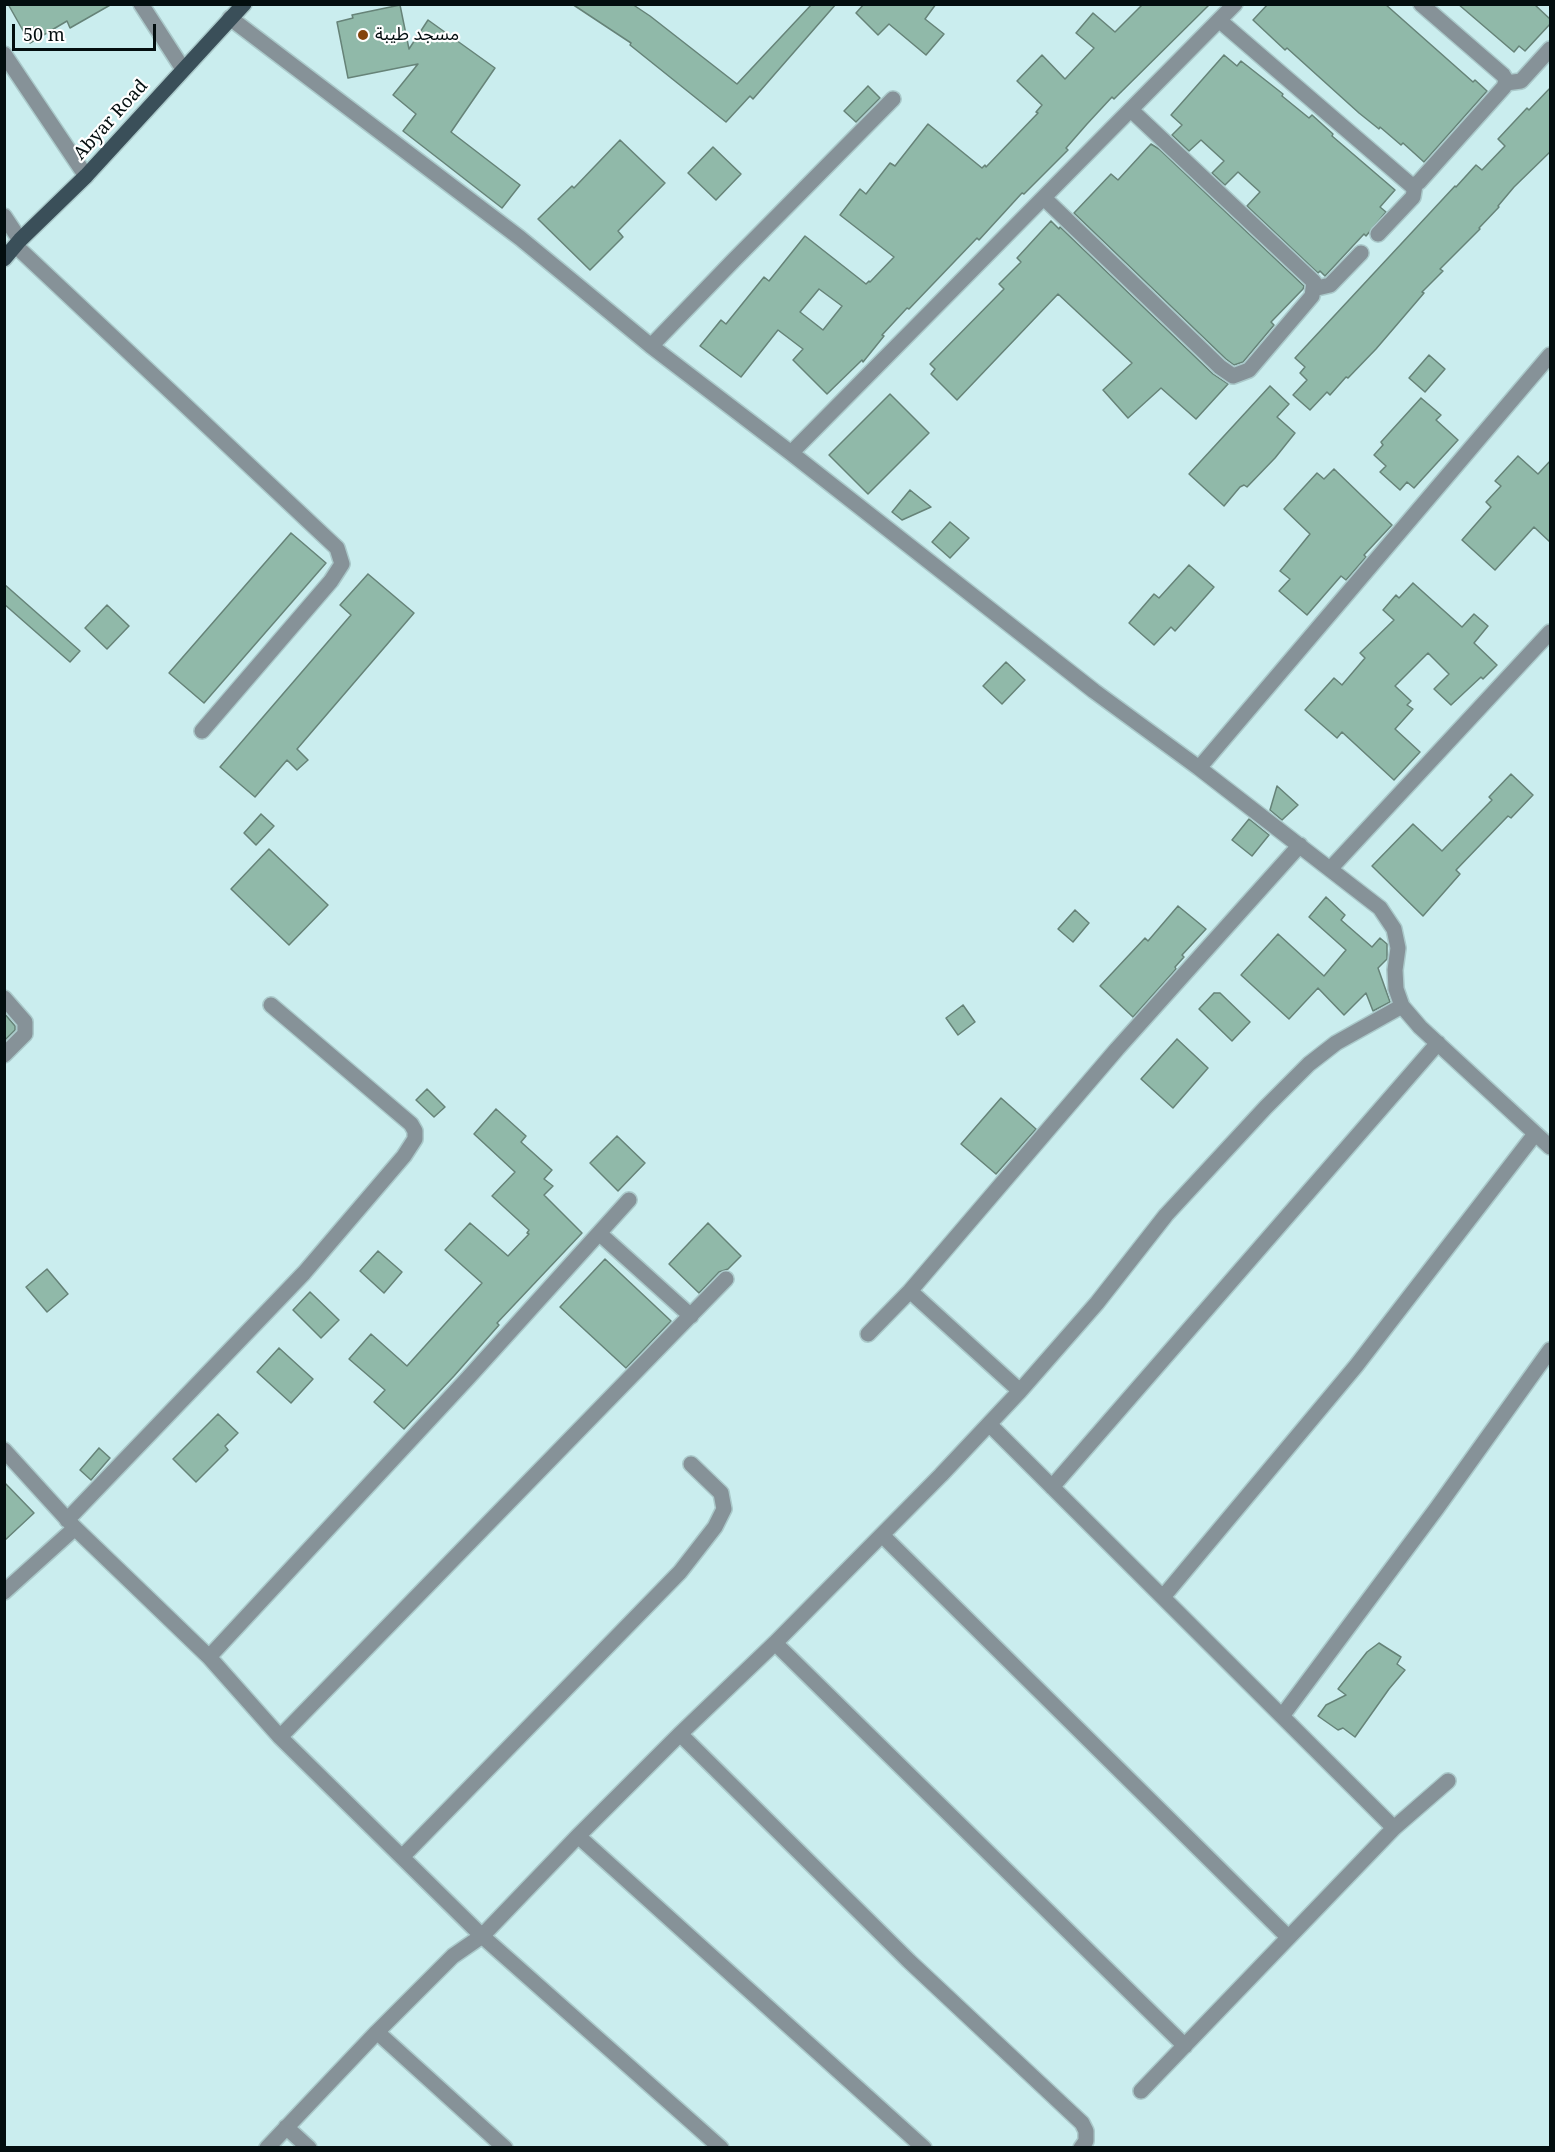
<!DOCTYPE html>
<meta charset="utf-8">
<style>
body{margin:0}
#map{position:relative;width:1555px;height:2152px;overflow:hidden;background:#caedee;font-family:"Noto Serif",serif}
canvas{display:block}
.frame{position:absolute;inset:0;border:6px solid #030e0f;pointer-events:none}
.scale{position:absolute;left:12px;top:24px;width:144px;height:27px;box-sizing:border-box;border:3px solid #030e0f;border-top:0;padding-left:8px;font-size:18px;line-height:21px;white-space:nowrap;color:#030e0f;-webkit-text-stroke:4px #fff;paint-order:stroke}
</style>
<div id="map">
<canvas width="1555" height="2152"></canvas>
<div class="frame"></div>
<div class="scale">50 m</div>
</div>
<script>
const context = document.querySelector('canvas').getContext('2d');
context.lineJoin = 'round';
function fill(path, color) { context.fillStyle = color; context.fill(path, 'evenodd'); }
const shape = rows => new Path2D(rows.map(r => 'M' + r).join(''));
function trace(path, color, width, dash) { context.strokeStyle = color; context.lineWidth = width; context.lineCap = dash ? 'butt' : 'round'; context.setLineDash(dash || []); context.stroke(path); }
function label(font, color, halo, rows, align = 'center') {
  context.font = font + ' "Noto Serif","Noto Sans Arabic",serif'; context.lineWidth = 4.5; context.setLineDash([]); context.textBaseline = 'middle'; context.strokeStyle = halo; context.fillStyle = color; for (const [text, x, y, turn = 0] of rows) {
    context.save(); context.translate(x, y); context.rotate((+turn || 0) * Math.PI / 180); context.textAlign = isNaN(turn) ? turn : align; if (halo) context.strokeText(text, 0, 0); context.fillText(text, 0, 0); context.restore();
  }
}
const building = shape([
 [8,4,112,4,70,28,67,21,30,43,8,4],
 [572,4,632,4,650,16,737,84,812,4,836,4,753,99,750,96,726,122,630,45,631,43,572,4],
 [864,4,936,4,925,19,944,34,926,55,889,24,878,35,856,13,864,4],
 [1143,4,1210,4,1114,99,1112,97,1087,124,1066,148,1068,150,1024,194,1022,193,979,240,977,238,909,309,907,308,882,335,884,336,863,362,862,360,827,394,793,360,803,349,778,330,741,377,700,346,721,320,726,324,764,277,769,281,805,236,866,284,869,281,870,282,894,257,840,215,860,189,866,194,890,163,895,166,928,124,982,168,985,165,986,167,1038,113,1036,112,1042,105,1017,81,1042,55,1065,79,1094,48,1076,33,1093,13,1115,32,1143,4],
 [819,289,842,306,823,330,800,312,819,289],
 [1268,4,1385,4,1473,82,1475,80,1487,91,1424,162,1403,143,1401,145,1380,127,1379,129,1359,113,1287,48,1285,50,1253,20,1268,4],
 [1458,4,1534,4,1551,20,1551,23,1525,51,1519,46,1514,52,1458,4],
 [400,5,409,49,428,20,495,68,451,132,520,185,502,208,403,131,416,114,393,95,418,64,348,78,337,22,353,18,352,15,400,5],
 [1224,55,1237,66,1241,61,1283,94,1282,96,1309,118,1312,115,1333,134,1332,136,1395,190,1380,207,1386,212,1366,236,1364,234,1325,276,1320,271,1318,273,1247,206,1260,192,1238,172,1225,185,1212,173,1224,161,1201,140,1189,151,1172,135,1182,125,1171,115,1224,55],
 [868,86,880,98,856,122,844,111,868,86],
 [1551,87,1551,151,1514,187,1498,206,1499,207,1479,228,1480,229,1440,269,1443,271,1422,292,1424,293,1376,349,1348,378,1346,377,1330,395,1327,392,1310,410,1293,395,1307,380,1300,373,1305,367,1295,358,1455,186,1456,187,1476,165,1482,170,1505,146,1498,139,1527,108,1529,110,1551,87],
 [620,140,665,183,618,231,623,237,590,270,538,219,572,186,574,188,620,140],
 [1151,144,1159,149,1304,286,1303,289,1271,322,1274,325,1243,362,1234,365,1226,359,1074,213,1111,174,1118,180,1151,144],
 [713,147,741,174,716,200,688,173,713,147],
 [1051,221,1059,229,1060,227,1213,374,1228,384,1196,419,1161,388,1128,418,1103,390,1132,363,1058,294,957,400,931,374,935,369,930,364,1004,289,999,284,1021,262,1017,258,1051,221],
 [1429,355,1445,369,1425,392,1409,378,1429,355],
 [1270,386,1289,404,1277,417,1295,433,1275,458,1247,487,1244,485,1240,487,1224,506,1189,474,1270,386],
 [890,394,929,433,868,494,829,455,890,394],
 [1421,398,1441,415,1436,420,1458,440,1414,488,1407,482,1400,490,1380,472,1386,466,1374,455,1383,445,1381,442,1421,398],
 [1518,456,1538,474,1551,460,1551,543,1534,527,1495,570,1462,540,1491,507,1486,502,1501,486,1495,481,1518,456],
 [1334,469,1392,525,1364,555,1366,557,1346,580,1341,576,1307,615,1279,591,1290,579,1280,571,1310,534,1284,509,1317,473,1324,479,1334,469],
 [910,490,931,507,902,520,892,512,910,490],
 [950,522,969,538,950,558,932,542,950,522],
 [291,533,326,563,204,703,169,673,291,533],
 [1189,565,1214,587,1175,631,1171,627,1154,645,1129,623,1154,594,1159,598,1189,565],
 [368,574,414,613,297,749,308,760,297,770,287,760,255,797,220,767,351,615,340,605,368,574],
 [1413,583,1462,627,1474,614,1488,626,1474,643,1497,665,1483,679,1481,677,1451,705,1434,689,1449,674,1428,653,1395,686,1411,701,1407,705,1413,709,1395,729,1420,752,1394,780,1342,732,1337,738,1305,710,1334,678,1342,685,1365,658,1360,653,1394,620,1383,610,1396,595,1399,598,1413,583],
 [4,584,80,651,70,662,4,604,4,584],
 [107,605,129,626,107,649,85,628,107,605],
 [1006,662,1025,680,1002,704,983,686,1006,662],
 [1511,774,1533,795,1511,818,1508,816,1456,870,1460,874,1423,916,1372,866,1413,824,1442,851,1492,800,1489,797,1511,774],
 [1277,786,1298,805,1282,820,1270,810,1277,786],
 [261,814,274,826,256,845,244,833,261,814],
 [1249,819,1269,835,1252,856,1232,840,1249,819],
 [269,849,328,905,289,945,231,889,269,849],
 [1326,897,1345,915,1341,920,1372,947,1380,938,1387,944,1387,959,1378,968,1390,1002,1373,1011,1366,993,1344,1015,1318,988,1289,1019,1241,975,1278,934,1324,976,1346,950,1309,917,1326,897],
 [1178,906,1206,929,1182,955,1184,957,1175,967,1176,969,1133,1017,1100,986,1145,938,1148,941,1178,906],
 [1075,910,1089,923,1073,942,1058,929,1075,910],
 [1214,993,1220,993,1250,1022,1232,1041,1199,1009,1214,993],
 [963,1005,975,1022,958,1035,946,1018,963,1005],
 [4,1013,15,1026,15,1030,4,1041,4,1013],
 [1177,1039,1208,1068,1173,1108,1141,1079,1177,1039],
 [427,1089,445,1107,434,1117,416,1100,427,1089],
 [1001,1098,1036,1129,996,1174,961,1144,1001,1098],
 [496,1109,526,1136,521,1142,552,1170,544,1179,553,1186,544,1195,582,1233,497,1323,499,1325,454,1376,404,1429,374,1402,385,1390,349,1359,371,1334,407,1366,482,1283,445,1250,470,1223,508,1256,529,1234,527,1233,529,1230,492,1196,515,1172,474,1134,496,1109],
 [617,1136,645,1163,618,1191,590,1163,617,1136],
 [708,1223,741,1256,728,1269,719,1272,699,1293,669,1264,708,1223],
 [378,1251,402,1272,384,1293,360,1271,378,1251],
 [605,1259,671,1321,626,1368,560,1307,605,1259],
 [47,1269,68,1294,47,1312,26,1287,47,1269],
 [310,1292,339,1320,321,1338,293,1310,310,1292],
 [279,1348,313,1379,291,1403,257,1372,279,1348],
 [218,1414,238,1433,225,1446,228,1450,196,1482,173,1459,218,1414],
 [99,1448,110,1458,91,1480,80,1470,99,1448],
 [4,1482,34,1513,4,1541,4,1482],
 [1379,1643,1401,1657,1397,1664,1405,1670,1389,1689,1355,1737,1343,1728,1338,1730,1318,1716,1326,1705,1346,1695,1338,1689,1367,1652,1379,1643]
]);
fill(building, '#90b9a9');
trace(building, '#668378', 1.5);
const minor = shape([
 [141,4,183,69],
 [230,18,520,238,651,346,791,453,1094,691,1199,768,1380,908,1394,929,1398,948,1395,970,1396,989,1402,1006,1420,1027,1550,1147],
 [1220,21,1412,186,1419,182,1504,87,1506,80,1503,75,1421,4],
 [4,54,86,176],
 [1506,83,1521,81,1550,49],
 [1044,198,1220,367,1233,376,1249,370,1312,296,1314,282,1131,110],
 [4,216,20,240],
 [1378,234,1413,197,1415,185],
 [17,247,337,548,342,564,331,581,202,731],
 [1313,289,1330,285,1361,253],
 [651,346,733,261,893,99],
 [791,453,1235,4],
 [1199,768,1550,355],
 [1330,869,1550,632],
 [4,998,25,1022,25,1034,4,1055],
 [600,1234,691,1316],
 [910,1291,1020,1391],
 [868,1334,910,1291,1117,1049,1300,845],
 [989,1424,1394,1828],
 [4,1450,75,1528,209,1657,280,1737,482,1936,453,1956,377,2032,267,2148],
 [1052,1487,1438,1043],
 [67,1520,304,1273,404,1156,415,1139,415,1131,411,1124,271,1005],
 [883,1536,1288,1937],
 [4,1592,75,1528],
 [1163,1597,1356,1366,1535,1134],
 [775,1643,1185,2046],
 [209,1657,468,1378,629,1200],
 [1282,1716,1437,1508,1550,1350],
 [680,1734,909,1961,1082,2123,1086,2131,1086,2141,1081,2148],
 [280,1737,726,1279],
 [578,1836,924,2148],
 [402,1857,680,1572,715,1527,724,1509,721,1493,691,1464],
 [377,2032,505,2148],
 [1141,2091,1394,1828,1448,1781],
 [286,2127,309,2148],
 [721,2148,482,1936,578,1836,680,1734,775,1643,941,1475,1020,1391,1097,1303,1166,1215,1266,1107,1309,1064,1336,1043,1402,1006]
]);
const major = shape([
 [4,259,20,240,86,176,244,4]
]);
trace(minor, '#aac9ca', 18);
trace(major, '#aac9ca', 18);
trace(minor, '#869298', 15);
trace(major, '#3a4f59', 15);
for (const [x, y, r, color] of [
 [363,35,6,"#84440c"]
]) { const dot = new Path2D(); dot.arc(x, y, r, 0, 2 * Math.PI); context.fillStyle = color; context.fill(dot); trace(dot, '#fff', 2); }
label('18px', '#030e0f', '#fff', [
 ["مسجد طيبة",375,35]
], 'left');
label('18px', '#030e0f', '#fff', [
 ["Abyar Road",111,120,-48]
]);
</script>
